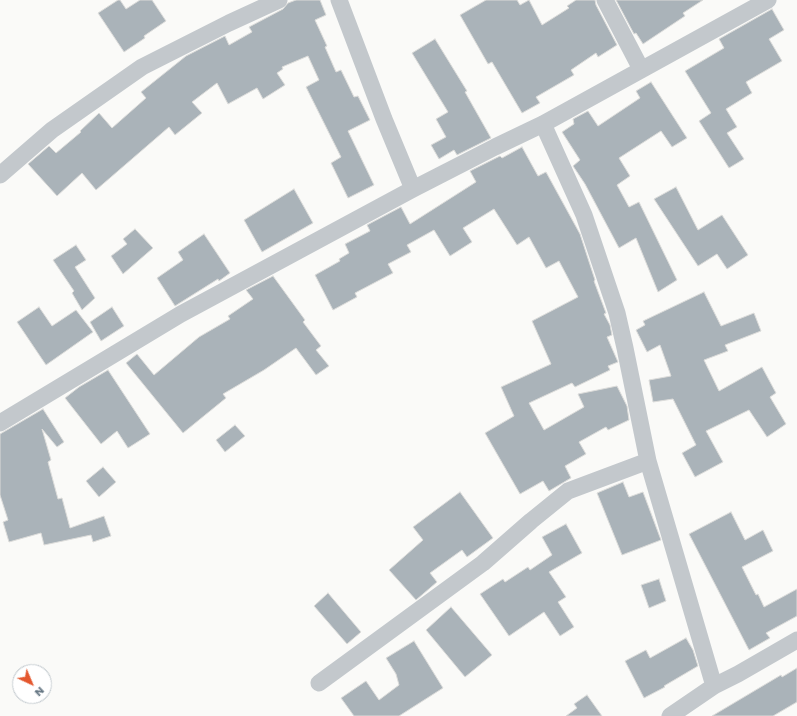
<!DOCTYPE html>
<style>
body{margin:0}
#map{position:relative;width:797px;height:716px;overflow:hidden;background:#fafaf8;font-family:Poppins,sans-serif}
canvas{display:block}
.north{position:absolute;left:12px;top:664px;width:40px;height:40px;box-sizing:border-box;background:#fff;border:1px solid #c1c8cd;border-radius:50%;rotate:136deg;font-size:11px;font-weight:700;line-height:16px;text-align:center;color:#657683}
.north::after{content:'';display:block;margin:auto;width:14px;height:18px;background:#e4572e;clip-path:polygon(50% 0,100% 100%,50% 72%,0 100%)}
</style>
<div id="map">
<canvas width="797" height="716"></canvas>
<div class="north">N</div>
</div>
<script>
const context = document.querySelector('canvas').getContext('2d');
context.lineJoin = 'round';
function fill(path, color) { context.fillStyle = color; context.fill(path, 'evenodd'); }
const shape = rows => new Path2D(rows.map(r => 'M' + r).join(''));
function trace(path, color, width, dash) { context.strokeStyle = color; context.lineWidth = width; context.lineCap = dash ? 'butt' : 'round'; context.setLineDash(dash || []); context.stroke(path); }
const building = shape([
 [118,0,120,0,126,9,140,0,152,0,166,21,144,36,145,38,124,52,98,13,118,0],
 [296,0,320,0,326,15,315,20,327,46,325,47,336,72,341,70,354,97,358,96,370,120,348,131,374,185,348,198,331,163,341,157,306,87,319,80,308,56,282,67,283,69,277,73,285,85,263,99,257,88,228,104,217,83,192,102,202,113,175,135,169,127,96,190,82,173,57,196,28,164,49,146,56,153,81,132,80,131,99,113,112,128,146,98,141,92,186,56,225,36,229,45,252,32,249,27,283,9,288,3,296,0],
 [486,0,517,0,520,5,529,0,542,25,569,8,567,6,576,0,595,0,596,5,617,45,598,57,596,53,571,70,574,75,536,97,540,103,522,113,492,62,488,64,460,15,486,0],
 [616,0,703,0,683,13,685,16,643,44,636,33,634,34,616,0],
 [772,9,784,30,769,39,782,61,746,82,752,93,726,109,737,127,727,133,744,159,729,168,699,121,711,113,685,71,724,48,719,39,772,9],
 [435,39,467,91,465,92,491,138,457,155,454,150,439,159,431,145,446,137,436,119,448,112,412,53,435,39],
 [651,82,687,138,672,147,661,131,619,158,630,176,617,185,629,207,639,202,677,280,658,292,636,238,619,248,585,184,573,166,580,160,562,132,574,124,573,119,588,111,598,126,640,98,636,91,651,82],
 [522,147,538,176,546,172,580,234,595,280,594,281,606,313,604,314,610,325,612,335,607,337,618,362,608,366,610,370,575,387,572,383,529,403,544,430,584,407,578,394,617,386,627,406,629,420,608,430,606,427,579,442,586,454,565,466,571,478,549,491,543,481,520,494,485,433,514,416,501,387,551,364,532,321,578,297,559,261,546,268,529,237,517,245,494,209,463,228,472,242,450,256,434,230,407,245,411,252,388,264,393,273,355,293,357,297,333,310,315,275,340,261,339,259,349,253,345,244,370,231,367,225,401,207,410,224,476,182,470,171,500,156,502,158,522,147],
 [676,187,698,230,722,215,748,255,727,269,717,254,698,266,654,199,676,187],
 [294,189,313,223,262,252,244,220,294,189],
 [135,229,153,248,123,274,111,256,127,244,123,239,135,229],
 [204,234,230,273,219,281,218,279,175,306,157,278,183,260,178,252,204,234],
 [76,245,86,260,75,267,95,298,82,310,72,293,74,291,53,260,76,245],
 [273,276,305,320,303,322,321,346,316,350,329,366,316,375,296,348,264,370,223,394,226,398,183,433,126,363,137,354,154,375,199,337,230,319,228,316,253,299,246,290,273,276],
 [704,292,721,326,754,313,761,331,725,345,728,351,704,360,719,391,762,367,776,393,770,397,786,424,767,437,749,410,706,431,723,462,695,477,682,453,696,445,673,399,653,402,649,380,671,376,660,345,647,352,636,330,645,325,643,321,704,292],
 [39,307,52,326,76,310,93,332,46,365,17,322,39,307],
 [112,307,124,326,101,341,90,322,112,307],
 [108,370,150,434,128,448,117,431,101,444,65,398,79,387,108,370],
 [43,409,64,442,57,447,42,429,51,460,48,462,58,499,62,498,70,528,104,516,111,536,93,542,91,535,44,545,41,533,9,542,3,522,8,520,0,495,0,434,43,409],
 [235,425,245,436,225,452,216,440,235,425],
 [103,467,116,482,99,497,86,481,103,467],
 [623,482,629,497,643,492,661,540,622,555,597,493,623,482],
 [460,492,493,538,467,557,462,550,430,573,437,582,416,600,389,570,423,540,413,527,460,492],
 [731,512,745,540,763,530,773,551,742,567,756,595,758,594,764,607,797,589,797,616,766,633,770,638,749,650,689,534,731,512],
 [566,524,582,553,549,572,566,597,558,602,574,627,560,636,544,612,509,636,480,594,503,579,505,582,528,567,530,570,552,555,542,537,566,524],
 [659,579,666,601,649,608,641,585,659,579],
 [328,593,361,632,347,644,314,606,328,593],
 [451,607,492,655,465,677,426,630,451,607],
 [686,638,693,650,698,666,664,686,665,687,644,698,625,661,646,650,650,658,686,638],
 [414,641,443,688,399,716,354,716,341,698,366,681,379,700,399,685,396,674,386,658,414,641],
 [797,668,797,702,773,716,712,716,781,675,782,677,797,668],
 [587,695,602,716,566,716,577,708,574,704,587,695]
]);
fill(building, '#aab3b9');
trace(building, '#dcdcda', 1);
trace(shape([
 [339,0,384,119,413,189],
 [605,0,641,69],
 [543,124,584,215,617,313,625,348,648,461,714,686],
 [0,175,52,130,142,67,229,23,279,0],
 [0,423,181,314,413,189,495,147,543,124,768,0],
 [319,683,483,563,531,521,568,491,648,461],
 [670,716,714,686,738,674,797,640]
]), '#c3c8cc', 17);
</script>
